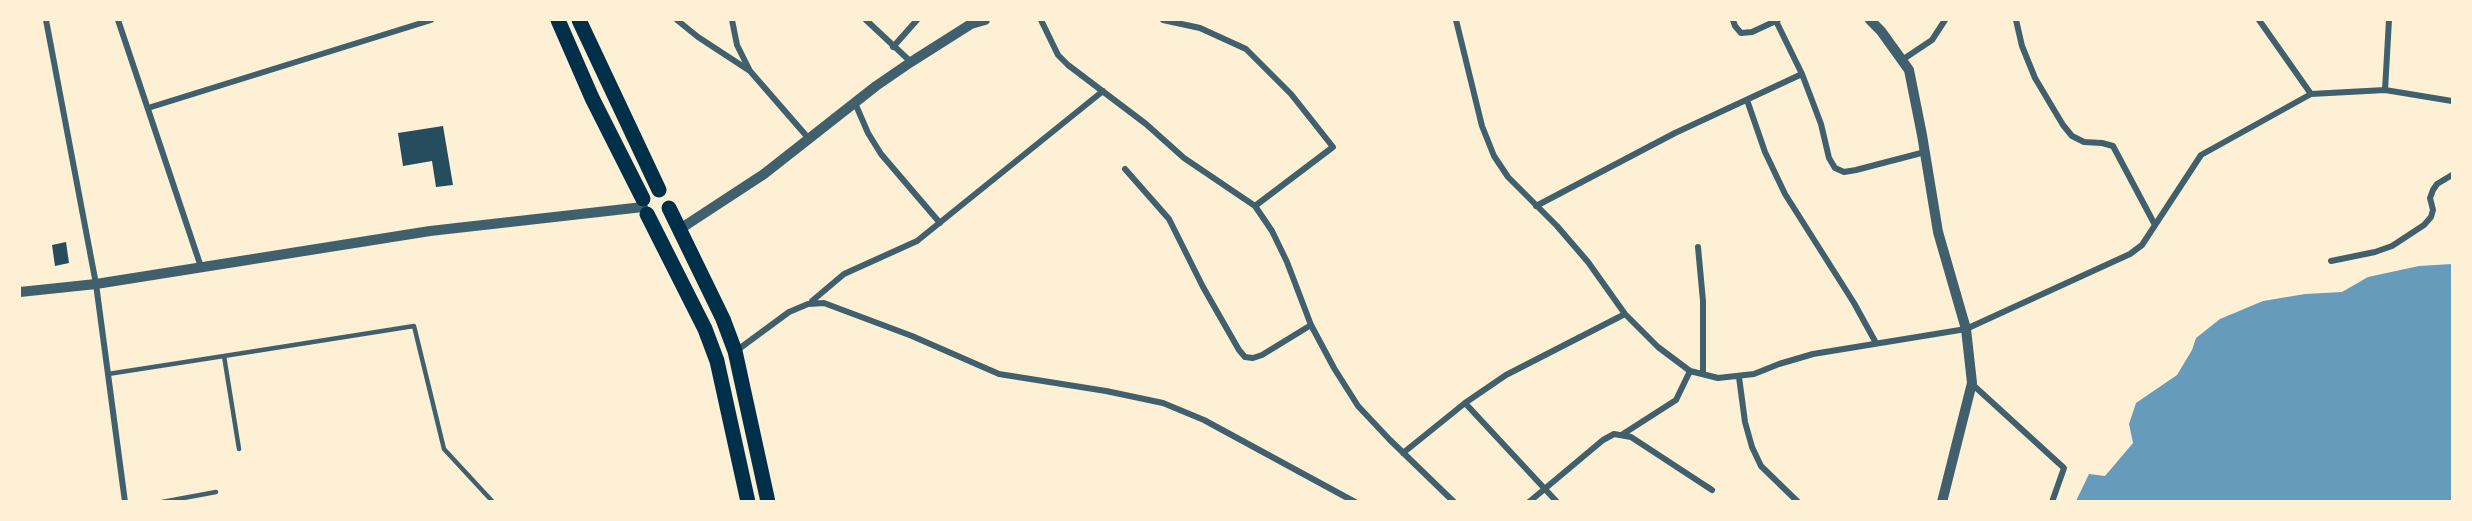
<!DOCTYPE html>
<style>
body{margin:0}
#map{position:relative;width:2472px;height:521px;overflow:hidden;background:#fdf0d5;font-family:"Varela Round",sans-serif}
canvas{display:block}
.frame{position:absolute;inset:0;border:21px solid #fdf0d5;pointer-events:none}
</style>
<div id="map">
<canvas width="2472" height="521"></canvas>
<div class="frame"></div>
</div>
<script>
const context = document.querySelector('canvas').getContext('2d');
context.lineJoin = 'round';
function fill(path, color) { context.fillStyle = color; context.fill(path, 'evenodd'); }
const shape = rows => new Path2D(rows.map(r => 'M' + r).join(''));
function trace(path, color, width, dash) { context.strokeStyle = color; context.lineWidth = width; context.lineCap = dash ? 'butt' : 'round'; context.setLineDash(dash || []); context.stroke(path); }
fill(shape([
 [2452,264,2452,501,2076,501,2089,474,2105,476,2133,443,2129,424,2136,403,2177,375,2192,350,2196,338,2220,319,2263,301,2305,294,2342,292,2368,277,2419,266]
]), '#669bbc');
fill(shape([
 [443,126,453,185,436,187,432,161,403,166,398,133],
 [66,242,69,263,55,266,52,245]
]), '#264d5e');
trace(shape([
 [108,374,224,356],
 [239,449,224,356,414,326,444,449,493,502],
 [162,502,216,492]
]), '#3f606c', 4.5);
trace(shape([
 [46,20,96,284,125,502],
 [118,20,201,267],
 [677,20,698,37,750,71],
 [732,20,737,45,750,71,810,140],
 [866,20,911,62],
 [1041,20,1058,55,1068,65,1146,124,1184,158,1255,206,1272,231,1287,262,1311,325,1334,368,1358,406,1390,440,1454,502],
 [1163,20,1200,28,1246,49,1291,94,1333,147,1255,206],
 [1456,20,1482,126,1494,156,1508,177,1557,226,1588,262,1625,314,1658,347,1690,371,1718,378,1754,374,1779,364,1813,354,1966,329,2130,254,2142,245,2201,155,2311,94,2385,90,2452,101],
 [1733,20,1735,26,1741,33,1752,32,1778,20],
 [2016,20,2022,46,2035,78,2063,125,2072,136,2084,142,2102,143,2113,146,2155,225],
 [2259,20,2311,94],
 [1776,21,1802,74,1821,124,1829,158,1835,168,1844,172,1856,170,1925,152],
 [893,47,917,20],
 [1902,60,1932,40,1945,20],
 [2385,90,2389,20],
 [1747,100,1765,152,1785,194,1854,303,1876,343],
 [855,103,868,133,881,154,940,223],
 [148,108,431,20],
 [1125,169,1169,219,1203,287,1239,350,1245,357,1253,358,1262,355,1311,325],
 [1536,206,1675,133,1802,74],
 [1698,247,1703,301,1703,374],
 [2331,261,2375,252,2392,246,2424,225,2431,217,2433,210,2430,198,2433,190,2437,184,2452,175],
 [815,302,812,301,844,274,917,241,1103,91],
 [736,351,789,312,808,304,824,303,912,336,999,374,1106,391,1163,403,1204,420,1355,502],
 [1739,377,1745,422,1752,447,1761,466,1798,502],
 [1972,384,2064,468,2052,502],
 [1465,403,1557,502],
 [1623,434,1676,400,1690,371],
 [1403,453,1465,403,1506,375,1625,314],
 [1529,502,1603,440,1614,434,1631,437,1712,490]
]), '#3f606c', 6);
trace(shape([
 [1870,20,1881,31,1909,70,1922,135,1938,232,1966,329,1972,383,1942,502],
 [680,229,764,174,876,86,911,62,971,24,985,20],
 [20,292,96,284,430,231,643,207]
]), '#3f606c', 10);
trace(shape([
 [558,20,592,98,643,199],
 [579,20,659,190],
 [669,208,723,319,735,351,768,502],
 [647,214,705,329,717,361,748,502]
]), '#003049', 15);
</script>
